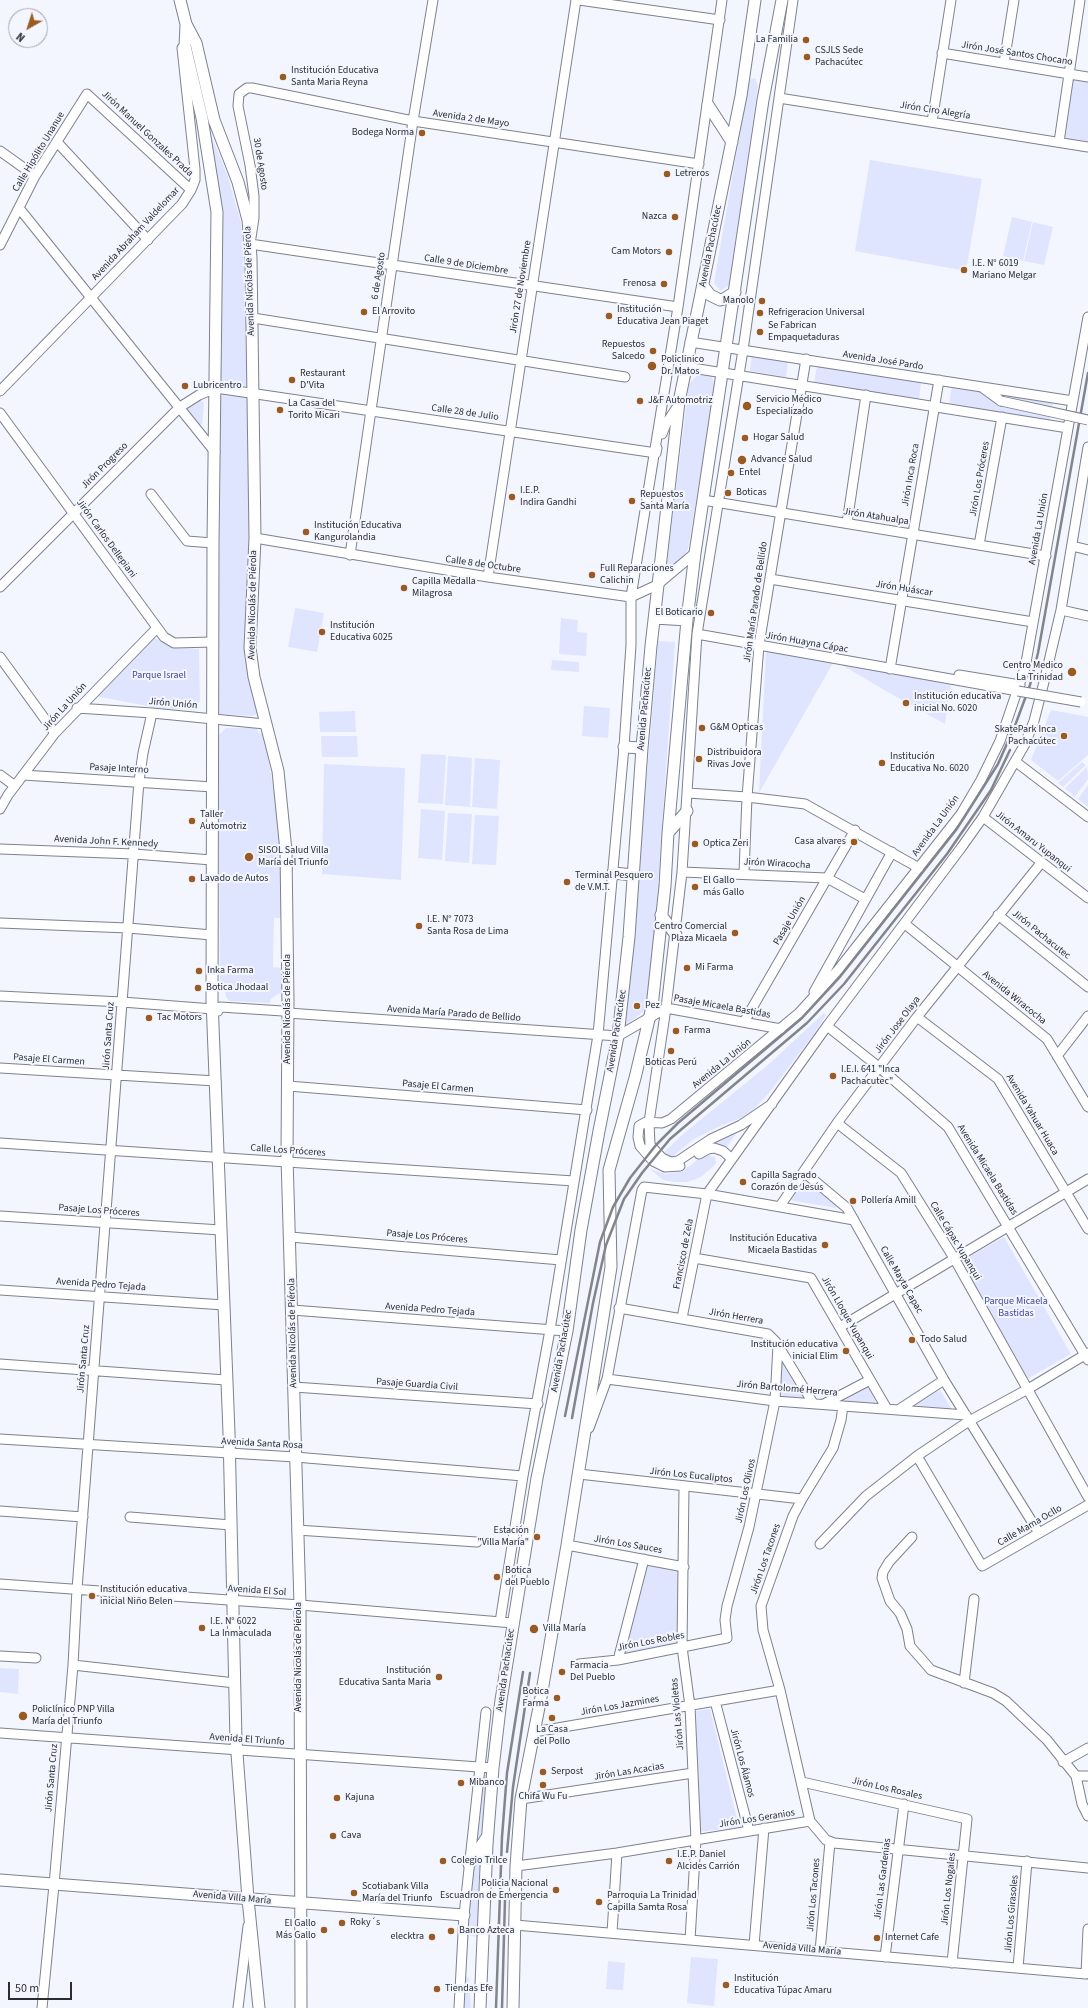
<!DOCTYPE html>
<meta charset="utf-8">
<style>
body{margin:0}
#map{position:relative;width:1088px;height:2008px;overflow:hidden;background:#f3f6ff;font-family:"Source Sans 3",sans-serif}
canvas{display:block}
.north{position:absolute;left:8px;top:8px;width:40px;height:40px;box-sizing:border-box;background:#f3f6ff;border:1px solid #a3a5ad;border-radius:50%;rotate:219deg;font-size:11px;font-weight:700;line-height:16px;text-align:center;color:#2a2c31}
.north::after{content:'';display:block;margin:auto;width:14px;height:18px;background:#995b21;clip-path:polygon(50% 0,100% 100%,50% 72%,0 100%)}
.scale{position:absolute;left:8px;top:1982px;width:64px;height:18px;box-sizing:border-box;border:2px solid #2a2c31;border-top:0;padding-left:5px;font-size:12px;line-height:14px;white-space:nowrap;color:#2a2c31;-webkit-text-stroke:3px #f3f6ff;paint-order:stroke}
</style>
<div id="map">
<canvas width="1088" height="2008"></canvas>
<div class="north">N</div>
<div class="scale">50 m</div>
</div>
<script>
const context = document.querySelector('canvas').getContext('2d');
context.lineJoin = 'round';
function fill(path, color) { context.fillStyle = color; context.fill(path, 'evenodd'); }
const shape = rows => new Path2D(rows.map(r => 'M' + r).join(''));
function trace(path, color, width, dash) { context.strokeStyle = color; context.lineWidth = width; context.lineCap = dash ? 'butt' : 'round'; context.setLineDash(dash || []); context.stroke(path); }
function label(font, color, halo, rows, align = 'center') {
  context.font = font + ' "Source Sans 3",sans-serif'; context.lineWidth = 4; context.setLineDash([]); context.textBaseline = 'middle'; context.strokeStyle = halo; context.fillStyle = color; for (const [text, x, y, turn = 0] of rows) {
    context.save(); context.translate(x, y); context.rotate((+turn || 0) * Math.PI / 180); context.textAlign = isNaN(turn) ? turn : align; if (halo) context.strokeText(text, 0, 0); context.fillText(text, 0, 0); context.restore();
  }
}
fill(shape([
 [1070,76,1088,79,1088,144,1061,139],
 [755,78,758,86,729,285,721,291,714,283,749,80],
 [209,130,228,177,233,195,240,219,246,260,248,385,245,386,224,383,220,378],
 [870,160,982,179,966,271,855,251],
 [1012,217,1032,222,1023,261,1003,256],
 [1033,222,1053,227,1044,265,1024,261],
 [752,355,788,361,786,377,750,371],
 [817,366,921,383,919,400,814,383],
 [700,372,711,374,715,387,688,549,684,556,671,568,666,569,689,384],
 [952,386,1053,401,1050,420,949,404],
 [220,392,244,393,249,398,250,529,258,711,257,714,252,716,217,714],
 [200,399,204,403,202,425,196,423,188,409,189,405],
 [295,608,324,613,317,652,288,647],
 [561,618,578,620,577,632,587,633,586,656,559,654],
 [152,636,170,647,199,649,200,701,194,708,163,709,95,696],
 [658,641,675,642,651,984,647,1008,626,1026,623,1024,638,882],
 [766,651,832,661,833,663,759,793],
 [552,660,579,662,579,672,551,670],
 [840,664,951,684,945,724,886,691],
 [584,706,610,708,608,738,582,736],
 [1051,710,1088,717,1088,755,1058,781,1031,760],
 [355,711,356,732,320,732,319,712],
 [226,728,257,728,259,733,264,734,274,793,279,845,283,918,274,918,273,967,283,968,283,994,278,994,271,999,270,1003,229,1001,226,997,225,991,220,987,218,736],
 [357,736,358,757,322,757,321,736],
 [421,754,446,755,443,804,418,803],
 [448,756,472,758,470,807,445,805],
 [475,758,500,760,497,809,472,807],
 [1082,762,1086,765,1063,787,1058,783],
 [324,764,405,768,401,880,322,874],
 [1087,767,1088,779,1075,797,1065,788],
 [1088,785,1088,807,1078,799],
 [421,809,445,811,442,860,418,858],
 [448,813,472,814,469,863,445,861],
 [475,815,499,816,496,865,472,864],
 [824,1013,826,1015,814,1034,769,1093,755,1108,741,1118,716,1128,694,1139,672,1157,660,1156,683,1134,769,1064],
 [736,1134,725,1149,713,1143],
 [708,1155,715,1157,716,1164,701,1177,688,1182,675,1182,663,1180,650,1169,666,1174,678,1172,690,1166,700,1157],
 [802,1177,835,1202,838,1205,836,1208,789,1200],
 [1004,1237,1071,1354,1027,1379,960,1262],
 [781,1357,804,1398,781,1397],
 [868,1385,877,1405,841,1402],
 [940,1390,952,1410,913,1405],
 [647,1563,680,1570,677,1644,623,1656],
 [0,1668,19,1669,18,1694,0,1692],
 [710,1709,739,1827,698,1832,696,1711],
 [482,1773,489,1773,477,1937,467,1935],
 [691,1957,718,1959,714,2006,687,2003],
 [608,1961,625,1963,623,1990,606,1989],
 [465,1976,469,1978,471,2008,464,2008]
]), '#dfe5fe');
const minor = shape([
 [579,0,720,20],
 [942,53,1088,77],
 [1004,63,1014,0],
 [779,98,1088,147],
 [932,122,951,0],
 [57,142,148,240],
 [1059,142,1080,0],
 [0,151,35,176],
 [19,208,215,452],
 [0,245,35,176,87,94,191,190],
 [678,307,250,244,254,218,254,196,250,165,238,106,239,94,247,88,252,88,413,121,699,164],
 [253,318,625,377],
 [690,342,1073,401],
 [686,367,1068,428],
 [983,388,1001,401],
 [0,391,182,204,191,190,195,180,195,169,182,48],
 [0,413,164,637,174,643,213,642],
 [662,434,666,424,679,404],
 [151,494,187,541,213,543],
 [703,500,1046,556],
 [847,523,866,395],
 [255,538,488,577,631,597,657,585,695,553],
 [979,545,1002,417],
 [1072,546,1088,550],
 [350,555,413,121,433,0],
 [488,577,576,0],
 [770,579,1033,622],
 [0,587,180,407,199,395,216,388,656,453,657,448],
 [1061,610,1088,616],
 [697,634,1018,691],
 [0,657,55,733],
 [890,669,939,380],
 [959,675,1020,685],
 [77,708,152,713,265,724],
 [1016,762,1088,817],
 [0,775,15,786],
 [23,775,213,787],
 [688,793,747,797,805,804,919,868],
 [0,809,8,795,55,733,157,628],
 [983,817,1088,898],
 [0,849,134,854,212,860],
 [682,872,827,878,865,899],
 [744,873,747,797,759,645,806,359],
 [998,915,1088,987],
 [0,923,128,928,212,935],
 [905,924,1047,1039,1088,1107],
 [814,992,892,852],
 [0,996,122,1002,213,1009,218,1011],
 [213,1009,220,1007,283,1011,288,1013,618,1036,666,1008,781,1029],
 [917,1017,998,1079,1088,1229],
 [744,1022,855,830],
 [827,1026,880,1068,948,1127,1088,1360],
 [1057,1056,1088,1016],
 [0,1068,216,1081],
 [288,1086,587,1110],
 [772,1104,741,1125,711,1139,678,1161,671,1162,662,1158,650,1145,649,1122,666,1008,682,872,697,634,743,350,793,0],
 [837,1123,901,1173,954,1258,1088,1497],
 [0,1143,574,1181],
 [699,1154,708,1149,714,1148,723,1151,732,1159],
 [680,1166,665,1167,653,1161,640,1146,638,1137,639,1126,646,1122,662,1123,671,1119,799,1013,838,970,961,814,981,780,1000,741,1025,668,1088,317],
 [804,1172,847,1208,944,1380,1039,1533],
 [780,1206,837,1123,917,1017,1041,863],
 [0,1216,221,1230],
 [290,1237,561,1260],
 [694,1258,811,1278,887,1409],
 [0,1290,224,1305],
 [619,1308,768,1334,776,1342,813,1403],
 [292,1310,567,1331],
 [682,1318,707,1194,827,1026,961,848,983,817,1025,744,1034,721,1045,678,1061,610,1088,447],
 [840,1327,1088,1179],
 [0,1364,226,1380],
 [607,1379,775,1401,966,1415],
 [294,1387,538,1404],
 [824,1404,870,1380],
 [898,1410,944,1380],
 [589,1428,607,1379,642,1190,644,1187,707,1194,854,1220],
 [0,1439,295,1457,523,1476],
 [917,1456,982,1566,1088,1505],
 [579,1474,802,1499],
 [684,1487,682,1647,690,1706,696,1840,690,1940],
 [0,1511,83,1517],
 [130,1517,231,1525],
 [297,1530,477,1542],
 [912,1537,889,1562,883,1572,882,1578,890,1601,900,1613,907,1629,910,1646,931,1670,993,1693,1006,1701,1047,1740,1076,1776,1082,1804,1088,1816],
 [820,1544,866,1496,917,1456,969,1421,1028,1389,1088,1353],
 [567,1545,684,1567],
 [0,1584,300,1605,513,1623],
 [500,1622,523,1476,550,1330,598,1035,624,747,631,645,631,597,678,307,722,0],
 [0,1656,36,1658],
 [618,1660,644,1559],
 [579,1664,618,1660,727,1638,725,1620,727,1606,749,1527,775,1401,778,1345],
 [73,1665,235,1683],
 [964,1683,974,1599],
 [715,1701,749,1831],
 [534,1732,780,1690],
 [0,1733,493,1768],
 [1063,1762,1088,1748],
 [1076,1776,1088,1776],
 [802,1782,967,1819,952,1963],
 [521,1799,693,1773],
 [810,1821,780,1690,763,1630,761,1606,793,1516,802,1499,833,1448,841,1420,843,1406],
 [516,1866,617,1853,810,1821,826,1840,834,1843,1088,1868],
 [515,1925,1086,1974],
 [612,1933,617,1853],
 [754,1945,764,1828],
 [820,1951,830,1842],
 [885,1957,904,1804],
 [1018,1968,1027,1861],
 [1086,1974,1088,1929],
 [42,2008,54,1885,73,1665,77,1589,139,781,143,753,152,713],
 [238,2008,248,1926],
 [459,2008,464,1915,486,1712]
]);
const major = shape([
 [180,0,186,24,196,43,214,120,238,182,248,220,251,258,255,538,250,648,254,677,278,771,286,851,288,1003,287,1157,300,1605,301,2008],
 [186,25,185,46,202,118,217,212,213,543,212,1000,229,1433,236,1740,248,1899,259,2008],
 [708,105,732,142],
 [703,286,710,295,720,300,724,299,735,292],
 [655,618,687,620],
 [624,747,642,748],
 [668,833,687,811],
 [613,873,634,875],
 [661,915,676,935],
 [469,1864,487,1837],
 [0,1880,464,1915],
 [480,2008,487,1844,493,1768,501,1700,537,1478,567,1331,581,1230,599,1131,618,1036,629,937,642,748,651,646,679,402,741,96,755,0],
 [513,2008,516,1866,521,1799,541,1697,567,1545,611,1267,609,1170,635,1078,652,1007,665,886,668,833,687,620,695,553,763,100,782,0]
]);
trace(minor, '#7e818f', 11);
trace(major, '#7e818f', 13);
trace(minor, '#fff', 9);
trace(major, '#fff', 11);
trace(shape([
 [565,1416,600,1242,613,1207,630,1178,656,1145,678,1123,802,1018,839,978,956,830,998,764,1016,723,1030,685,1038,653,1088,373],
 [572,1418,593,1303,606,1245,624,1199,642,1173,670,1139,807,1023,844,984,947,854,991,790,1010,750],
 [507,1852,513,1787,530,1673],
 [496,2008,502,1837,507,1773,523,1672],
 [502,2008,505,1900]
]), '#82858b', 2.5);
const minorBridge = shape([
 [1001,401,1088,420],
 [1018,691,1081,702]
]);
trace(minorBridge, '#7e818f', 11, []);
trace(minorBridge, '#fff', 9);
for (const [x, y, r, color] of [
 [806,40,4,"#995b21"],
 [807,57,4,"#995b21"],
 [283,77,4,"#995b21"],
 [422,133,4,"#995b21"],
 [667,174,4,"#995b21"],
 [675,217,4,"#995b21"],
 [669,252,4,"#995b21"],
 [964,270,4,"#995b21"],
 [664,284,4,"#995b21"],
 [762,301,4,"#995b21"],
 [364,312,4,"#995b21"],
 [760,313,4,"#995b21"],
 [609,316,4,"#995b21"],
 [760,332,4,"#995b21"],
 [653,351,4,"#995b21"],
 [652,366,5,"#995b21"],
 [292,380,4,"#995b21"],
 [185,386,4,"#995b21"],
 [640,401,4,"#995b21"],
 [747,406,5,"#995b21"],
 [280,410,4,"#995b21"],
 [745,438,4,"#995b21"],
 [742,460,5,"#995b21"],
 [731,473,4,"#995b21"],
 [728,493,4,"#995b21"],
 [512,497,4,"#995b21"],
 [632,501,4,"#995b21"],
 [306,532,4,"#995b21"],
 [592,575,4,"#995b21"],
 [404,588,4,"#995b21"],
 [711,613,4,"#995b21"],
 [322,632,4,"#995b21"],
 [1072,672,5,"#995b21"],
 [906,703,4,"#995b21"],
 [702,728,4,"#995b21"],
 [1064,736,4,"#995b21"],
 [699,759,4,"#995b21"],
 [882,763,4,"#995b21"],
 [192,821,4,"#995b21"],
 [854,842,4,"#995b21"],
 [695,844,4,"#995b21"],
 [249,857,5,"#995b21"],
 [192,879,4,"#995b21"],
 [567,882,4,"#995b21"],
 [695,887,4,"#995b21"],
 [419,926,4,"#995b21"],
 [735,933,4,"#995b21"],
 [687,968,4,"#995b21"],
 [199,971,4,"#995b21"],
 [198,988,4,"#995b21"],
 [637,1006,4,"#995b21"],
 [149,1018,4,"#995b21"],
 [676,1031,4,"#995b21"],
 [671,1051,4,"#995b21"],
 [833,1076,4,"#995b21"],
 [743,1182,4,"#995b21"],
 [853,1201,4,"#995b21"],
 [825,1245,4,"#995b21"],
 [912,1340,4,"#995b21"],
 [846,1351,4,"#995b21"],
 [537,1537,4,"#995b21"],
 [497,1577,4,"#995b21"],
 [92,1596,4,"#995b21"],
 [202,1628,4,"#995b21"],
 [534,1629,5,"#995b21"],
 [562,1672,4,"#995b21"],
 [439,1677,4,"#995b21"],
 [557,1698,4,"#995b21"],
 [23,1716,5,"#995b21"],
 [552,1718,4,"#995b21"],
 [543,1772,4,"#995b21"],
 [461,1783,4,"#995b21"],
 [543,1785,4,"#995b21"],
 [337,1798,4,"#995b21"],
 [333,1836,4,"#995b21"],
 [443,1861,4,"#995b21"],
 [669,1861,4,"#995b21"],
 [556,1890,4,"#995b21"],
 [354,1893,4,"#995b21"],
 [599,1902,4,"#995b21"],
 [342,1923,4,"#995b21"],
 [324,1930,4,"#995b21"],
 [451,1931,4,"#995b21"],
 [432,1937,4,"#995b21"],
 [877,1938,4,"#995b21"],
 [726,1985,4,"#995b21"],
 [437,1989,4,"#995b21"]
]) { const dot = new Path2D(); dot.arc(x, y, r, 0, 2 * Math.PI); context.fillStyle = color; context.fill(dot); trace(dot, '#f3f6ff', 1.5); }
label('10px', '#2a2c31', '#f3f6ff', [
 ["La Familia",798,40,"right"],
 ["CSJLS Sede",815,51],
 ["Pachacútec",815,63],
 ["Institución Educativa",291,71],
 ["Santa Maria Reyna",291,83],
 ["Bodega Norma",414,133,"right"],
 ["Letreros",675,174],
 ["Nazca",667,217,"right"],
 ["Cam Motors",661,252,"right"],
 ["I.E. N° 6019",972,264],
 ["Mariano Melgar",972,276],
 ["Frenosa",656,284,"right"],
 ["Manolo",754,301,"right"],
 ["Institución",617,310],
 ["Educativa Jean Piaget",617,322],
 ["El Arrovito",372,312],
 ["Refrigeracion Universal",768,313],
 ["Se Fabrican",768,326],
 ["Empaquetaduras",768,338],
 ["Repuestos",645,345,"right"],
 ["Salcedo",645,357,"right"],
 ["Policlinico",661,360],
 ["Dr. Matos",661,372],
 ["Restaurant",300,374],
 ["D'Vita",300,386],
 ["Lubricentro",193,386],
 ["Servicio Médico",756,400],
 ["Especializado",756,412],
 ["J&F Automotriz",648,401],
 ["La Casa del",288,404],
 ["Torito Micari",288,416],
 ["Hogar Salud",753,438],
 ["Advance Salud",751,460],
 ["Entel",739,473],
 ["I.E.P.",520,491],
 ["Indira Gandhi",520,503],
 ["Boticas",736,493],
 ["Repuestos",640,495],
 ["Santa María",640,507],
 ["Institución Educativa",314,526],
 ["Kangurolandia",314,538],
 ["Full Reparaciones",600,569],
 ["Calichin",600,581],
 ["Capilla Medalla",412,582],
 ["Milagrosa",412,594],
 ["El Boticario",703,613,"right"],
 ["Institución",330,626],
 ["Educativa 6025",330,638],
 ["Centro Medico",1063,666,"right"],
 ["La Trinidad",1063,678,"right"],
 ["Institución educativa",914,697],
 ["inicial No. 6020",914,709],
 ["G&M Opticas",710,728],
 ["SkatePark Inca",1056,730,"right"],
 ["Pachacútec",1056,742,"right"],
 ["Distribuidora",707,753],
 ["Rivas Jove",707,765],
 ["Institución",890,757],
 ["Educativa No. 6020",890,769],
 ["Taller",200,815],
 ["Automotriz",200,827],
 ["Casa alvares",846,842,"right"],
 ["Optica Zeri",703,844],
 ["SISOL Salud Villa",258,851],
 ["María del Triunfo",258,863],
 ["Terminal Pesquero",575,876],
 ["de V.M.T.",575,888],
 ["Lavado de Autos",200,879],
 ["El Gallo",703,881],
 ["más Gallo",703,893],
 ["I.E. N° 7073",427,920],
 ["Santa Rosa de Lima",427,932],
 ["Centro Comercial",727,927,"right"],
 ["Plaza Micaela",727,939,"right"],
 ["Mi Farma",695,968],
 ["Inka Farma",207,971],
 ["Botica Jhodaal",206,988],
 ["Pez",645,1006],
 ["Tac Motors",157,1018],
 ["Farma",684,1031],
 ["Boticas Perú",671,1063,"center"],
 ["I.E.I. 641 \"Inca",841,1070],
 ["Pachacutec\"",841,1082],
 ["Capilla Sagrado",751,1176],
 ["Corazón de Jesús",751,1188],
 ["Pollería Amill",861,1201],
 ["Institución Educativa",817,1239,"right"],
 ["Micaela Bastidas",817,1251,"right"],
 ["Todo Salud",920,1340],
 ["Institución educativa",838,1345,"right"],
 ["inicial Elim",838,1357,"right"],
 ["Estación",529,1531,"right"],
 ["\"Villa María\"",529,1543,"right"],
 ["Botica",505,1571],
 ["del Pueblo",505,1583],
 ["Institución educativa",100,1590],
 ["inicial Niño Belen",100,1602],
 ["I.E. N° 6022",210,1622],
 ["La Inmaculada",210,1634],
 ["Villa María",543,1629],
 ["Farmacia",570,1666],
 ["Del Pueblo",570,1678],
 ["Institución",431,1671,"right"],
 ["Educativa Santa Maria",431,1683,"right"],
 ["Botica",549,1692,"right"],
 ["Farma",549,1704,"right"],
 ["Policlínico PNP Villa",32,1710],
 ["María del Triunfo",32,1722],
 ["La Casa",552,1730,"center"],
 ["del Pollo",552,1742,"center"],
 ["Serpost",551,1772],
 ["Mibanco",469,1783],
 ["Chifa Wu Fu",543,1797,"center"],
 ["Kajuna",345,1798],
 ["Cava",341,1836],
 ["I.E.P. Daniel",677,1855],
 ["Alcides Carrión",677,1867],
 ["Colegio Trilce",451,1861],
 ["Policia Nacional",548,1884,"right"],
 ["Escuadron de Emergencia",548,1896,"right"],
 ["Scotiabank Villa",362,1887],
 ["María del Triunfo",362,1899],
 ["Parroquia La Trinidad",607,1896],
 ["Capilla Samta Rosa",607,1908],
 ["Roky´s",350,1923],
 ["El Gallo",316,1924,"right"],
 ["Más Gallo",316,1936,"right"],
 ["Banco Azteca",459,1931],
 ["elecktra",424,1937,"right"],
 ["Internet Cafe",885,1938],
 ["Institución",734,1979],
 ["Educativa Túpac Amaru",734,1991],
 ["Tiendas Efe",445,1989]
], 'left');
label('10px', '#2a2c31', '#f3f6ff', [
 ["Jirón José Santos Chocano",1017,54,9],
 ["Jirón Ciro Alegría",935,111,9],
 ["Avenida 2 de Mayo",471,119,8],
 ["Jirón Manuel Gonzales Prada",147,134,43],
 ["Calle Hipólito Unanue",39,152,-59],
 ["30 de Agosto",260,164,81],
 ["Avenida Abraham Valdelomar",136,234,-47],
 ["Avenida Pachacútec",711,246,-79],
 ["Calle 9 de Diciembre",466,265,9],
 ["6 de Agosto",379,276,-81],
 ["Avenida Nicolás de Piérola",250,281,-92],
 ["Jirón 27 de Noviembre",521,287,-81],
 ["Avenida José Pardo",883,361,9],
 ["Calle 28 de Julio",465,413,8],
 ["Jirón Progreso",105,466,-45],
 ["Jirón Inca Roca",911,475,-80],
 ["Jirón Los Próceres",980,479,-80],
 ["Jirón Atahualpa",876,517,9],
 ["Avenida La Unión",1039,529,-80],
 ["Jirón Carlos Dellepiani",106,539,54],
 ["Calle 8 de Octubre",483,565,8],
 ["Jirón Huáscar",904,589,9],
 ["Jirón María Parado de Bellido",756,602,-82],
 ["Avenida Nicolás de Piérola",253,605,-89],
 ["Jirón Huayna Cápac",807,643,10],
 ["Jirón Unión",173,704,5],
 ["Jirón La Unión",65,707,-48],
 ["Avenida Pachacútec",645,709,-85],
 ["Pasaje Interno",119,769,3],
 ["Avenida La Unión",936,826,-54],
 ["Avenida John F. Kennedy",106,842,3],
 ["Jirón Amaru Yupanqui",1033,842,38],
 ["Jirón Wiracocha",777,864,3],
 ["Pasaje Unión",790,921,-60],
 ["Jirón Pachacutec",1041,935,39],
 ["Avenida Wiracocha",1014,998,39],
 ["Pasaje Micaela Bastidas",722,1007,10],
 ["Avenida Nicolás de Piérola",288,1009,-90],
 ["Avenida María Parado de Bellido",454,1014,4],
 ["Jirón Jose Olaya",898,1025,-53],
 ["Avenida Pachacútec",617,1031,-81],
 ["Jirón Santa Cruz",109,1036,-86],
 ["Pasaje El Carmen",49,1060,4],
 ["Avenida La Unión",722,1064,-39],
 ["Pasaje El Carmen",438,1087,5],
 ["Avenida Yahuar Huaca",1032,1115,59],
 ["Calle Los Próceres",288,1151,4],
 ["Avenida Micaela Bastidas",987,1170,58],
 ["Pasaje Los Próceres",99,1211,4],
 ["Pasaje Los Próceres",427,1237,5],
 ["Calle Cápac Yupanqui",955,1241,59],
 ["Francisco de Zela",684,1254,-79],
 ["Calle Mayta Capac",901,1280,60],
 ["Avenida Pedro Tejada",101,1285,4],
 ["Avenida Pedro Tejada",430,1310,4],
 ["Jirón Herrera",736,1317,10],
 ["Jirón Lloque Yupanqui",847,1318,60],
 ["Avenida Nicolás de Piérola",293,1333,-91],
 ["Avenida Pachacútec",562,1351,-80],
 ["Jirón Santa Cruz",84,1359,-85],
 ["Pasaje Guardia Civil",417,1385,4],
 ["Jirón Bartolomé Herrera",787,1389,5],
 ["Avenida Santa Rosa",262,1444,3],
 ["Jirón Los Eucaliptos",691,1476,6],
 ["Jirón Los Olivos",746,1491,-78],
 ["Calle Mama Ocllo",1030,1526,-30],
 ["Jirón Los Sauces",628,1545,10],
 ["Jirón Los Tacones",766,1559,-71],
 ["Avenida El Sol",257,1591,4],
 ["Jirón Los Robles",651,1642,-11],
 ["Avenida Nicolás de Piérola",299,1657,-90],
 ["Avenida Pachacútec",506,1670,-82],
 ["Jirón Los Jazmines",620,1706,-10],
 ["Jirón Las Violetas",678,1714,-95],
 ["Avenida El Triunfo",247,1740,4],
 ["Jirón Los Álamos",742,1763,75],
 ["Jirón Las Acacias",629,1772,-9],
 ["Jirón Santa Cruz",52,1778,-85],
 ["Jirón Los Rosales",887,1789,13],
 ["Jirón Los Geranios",757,1819,-9],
 ["Jirón Las Gardenias",883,1879,-83],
 ["Jirón Los Nogales",949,1889,-84],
 ["Jirón Los Tacones",814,1895,-85],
 ["Avenida Villa María",232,1898,5],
 ["Jirón Los Girasoles",1012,1914,-85],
 ["Avenida Villa María",802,1949,5]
]);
label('10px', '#3d479a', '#f3f6ff', [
 ["Parque Israel",159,676],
 ["Parque Micaela",1016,1302],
 ["Bastidas",1016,1314]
]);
</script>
